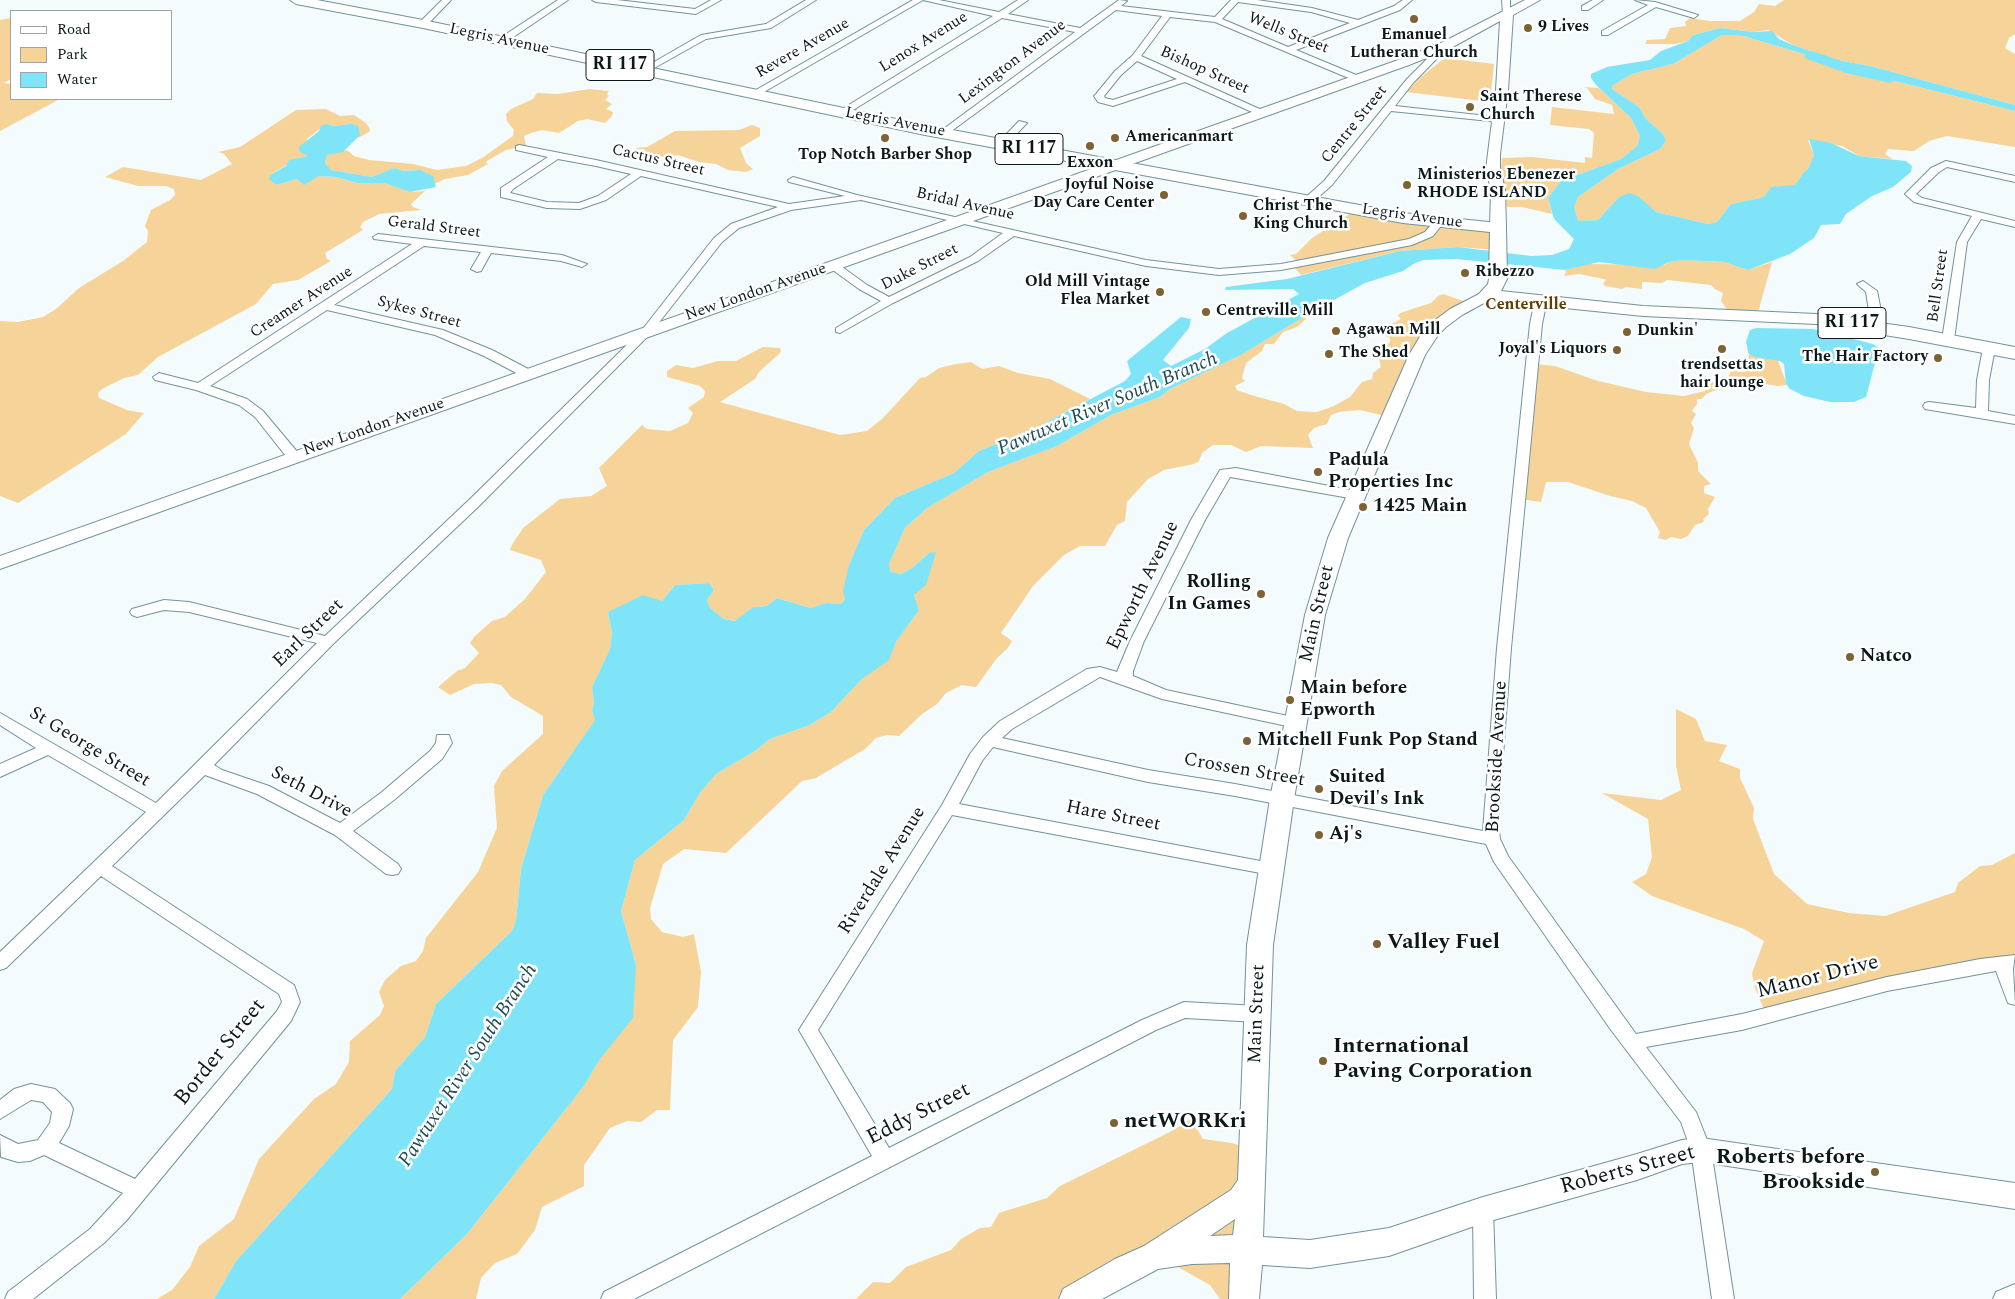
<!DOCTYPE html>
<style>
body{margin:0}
#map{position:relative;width:2015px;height:1299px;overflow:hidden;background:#f4fbfd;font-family:Spectral,serif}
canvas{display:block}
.legend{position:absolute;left:10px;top:10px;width:162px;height:90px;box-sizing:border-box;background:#fff;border:1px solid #9ea3a4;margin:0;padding:6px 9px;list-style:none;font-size:15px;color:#0c191b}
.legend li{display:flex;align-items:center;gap:10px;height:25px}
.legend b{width:25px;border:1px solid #9ea3a4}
</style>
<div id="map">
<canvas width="2015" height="1299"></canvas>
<ul class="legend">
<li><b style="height:6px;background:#fff"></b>Road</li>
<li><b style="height:14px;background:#f6d398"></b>Park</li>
<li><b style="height:14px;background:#7fe4f7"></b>Water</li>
</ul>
</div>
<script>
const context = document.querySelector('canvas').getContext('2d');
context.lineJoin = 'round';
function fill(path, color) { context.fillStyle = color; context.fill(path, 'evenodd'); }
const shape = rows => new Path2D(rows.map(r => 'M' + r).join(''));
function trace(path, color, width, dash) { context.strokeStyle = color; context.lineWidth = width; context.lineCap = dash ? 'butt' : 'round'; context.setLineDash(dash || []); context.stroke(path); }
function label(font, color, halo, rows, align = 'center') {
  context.font = font + ' Spectral,serif'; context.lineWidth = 5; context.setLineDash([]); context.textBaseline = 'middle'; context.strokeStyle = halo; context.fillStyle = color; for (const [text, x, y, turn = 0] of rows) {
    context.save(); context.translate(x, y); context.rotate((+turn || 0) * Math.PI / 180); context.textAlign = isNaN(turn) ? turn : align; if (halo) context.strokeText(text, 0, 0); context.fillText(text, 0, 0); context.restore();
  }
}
fill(shape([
 [1784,0,2015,0,2015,34,2009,38,2005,48,2015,54,2015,105,1870,66,1832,59,1793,45,1768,30,1753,32,1720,28,1693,35,1688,41,1676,44,1645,44,1647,40,1665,39,1670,28,1686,26,1685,22,1690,18,1710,21,1740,21,1754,12,1759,4,1775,6],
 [11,18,11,79,4,83,11,84,11,99,60,99,0,131,0,20],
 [1722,35,1743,36,1891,80,2015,111,2015,147,1947,136,1929,141,1914,151,1888,149,1885,154,1893,159,1859,156,1842,146,1808,140,1814,155,1808,169,1803,173,1795,185,1760,198,1731,204,1717,222,1708,224,1656,212,1648,206,1619,197,1598,220,1578,221,1574,207,1578,197,1618,169,1660,149,1666,141,1663,134,1646,119,1639,107,1612,89,1612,86,1632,74,1673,64],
 [1445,58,1494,64,1490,102,1406,92,1423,75],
 [1583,87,1599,88,1631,118,1640,136,1637,146,1621,159,1561,181,1548,198,1552,214,1522,207,1507,207,1501,171,1502,158,1532,157,1585,163,1585,157,1592,158,1594,133,1589,129,1550,125,1552,107,1614,114,1612,105,1595,99,1587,88],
 [589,89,609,91,607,94,609,96,605,100,612,104,606,109,613,112,612,116,605,123,587,119,578,121,559,133,542,130,531,133,524,136,526,146,506,150,487,161,486,163,488,164,468,175,445,179,434,184,420,170,404,171,394,168,372,177,330,170,325,163,327,155,347,150,354,156,369,160,413,164,437,170,466,166,482,158,513,136,514,130,507,121,506,114,511,109,533,99,537,93,558,94],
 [326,109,340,116,354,115,366,123,370,129,369,132,358,138,351,124,333,126,326,124,307,139,308,156,298,158,270,175,277,185,297,179,304,184,319,176,336,177,357,183,384,183,410,192,425,191,411,204,413,207,421,210,379,214,363,222,360,227,363,230,325,253,327,259,331,261,298,280,273,284,256,304,158,357,138,375,124,378,102,389,98,393,99,398,127,410,144,413,126,434,18,503,0,496,0,321,18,322,43,317,56,309,79,288,123,261,147,242,148,231,145,226,151,210,170,200,175,195,174,189,166,186,138,186,105,177,123,167,201,180,232,164,224,154,218,152,240,147,296,110],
 [752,125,760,128,760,136,740,148,746,163,753,169,746,172,728,170,716,164,699,162,678,155,663,157,635,148,647,147,675,131,739,130],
 [1356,210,1495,228,1498,250,1458,247,1400,251,1301,275,1295,268,1299,263,1290,255,1296,254,1312,238],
 [1684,260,1724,262,1748,270,1772,262,1757,316,1730,314,1721,301,1723,293,1715,289,1711,285,1667,280,1662,283,1642,282,1642,289,1626,287,1622,289,1605,286,1603,283,1606,280,1604,279,1579,274,1564,276,1566,272,1565,270,1588,264,1664,265,1669,262],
 [1443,294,1469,303,1431,331,1389,417,1360,410,1339,412,1331,415,1327,424,1314,428,1308,435,1313,448,1261,446,1246,452,1231,445,1213,445,1202,453,1199,461,1194,464,1164,470,1148,479,1127,502,1125,521,1117,525,1105,546,1080,546,1064,555,1033,586,1001,633,1012,641,1008,648,997,658,976,687,962,685,946,693,937,704,922,714,899,736,887,735,876,738,865,749,816,778,802,781,726,853,684,849,663,864,650,908,651,919,662,932,683,937,694,934,701,972,698,1007,673,1040,670,1110,657,1110,641,1122,627,1121,610,1128,584,1165,584,1186,542,1207,535,1230,517,1254,495,1263,481,1278,476,1299,400,1299,467,1234,584,1086,600,1059,636,965,621,911,635,860,684,820,700,793,716,774,755,751,770,739,810,725,831,712,862,679,889,659,896,642,919,610,914,595,929,553,912,568,901,574,891,572,889,564,905,528,927,508,988,472,1057,446,1111,415,1160,397,1170,389,1239,356,1304,317,1306,319,1297,327,1283,332,1274,344,1265,344,1262,351,1246,363,1242,378,1245,381,1235,386,1237,390,1251,395,1284,404,1297,411,1317,412,1334,406,1350,397,1362,382,1372,379,1373,373,1381,367,1378,355,1390,342,1390,338,1384,335,1390,325,1401,319,1398,316,1400,313,1431,303,1438,296],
 [763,347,780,348,781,352,759,372,755,379,720,402,840,435,867,431,883,418,920,378,926,377,939,368,956,364,971,362,982,369,999,366,1018,373,1050,379,1090,399,1041,425,979,451,954,473,895,498,864,530,849,565,845,599,841,604,826,603,810,608,777,598,767,606,753,607,736,621,724,619,710,608,707,600,714,590,709,583,675,585,662,601,608,612,612,633,610,649,592,687,594,703,592,710,596,719,543,795,521,869,516,921,512,931,436,1004,425,1037,395,1071,392,1089,236,1261,214,1299,157,1299,172,1290,190,1267,199,1246,234,1219,259,1159,314,1099,336,1084,349,1062,350,1041,380,1015,384,1006,379,992,385,980,401,966,416,961,423,951,426,938,478,872,497,828,494,786,502,771,543,734,543,716,511,697,501,685,491,683,474,684,450,695,438,687,457,671,465,668,479,653,470,643,474,637,492,621,505,617,525,599,546,572,541,560,510,550,512,545,523,528,560,499,591,496,607,486,599,468,642,425,647,429,670,431,688,423,693,413,688,408,704,397,705,391,700,386,667,377,667,371,676,365,693,368,718,361,736,361],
 [1747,348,1777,358,1787,385,1777,386,1754,382,1752,384,1713,391,1706,394,1702,399,1697,399,1697,404,1692,411,1696,414,1691,423,1694,428,1689,444,1698,463,1698,471,1711,484,1704,486,1704,493,1715,497,1708,509,1709,514,1703,519,1704,522,1695,525,1688,536,1681,539,1671,537,1666,540,1658,538,1660,532,1646,508,1632,501,1610,496,1568,482,1546,482,1541,502,1520,499,1534,364,1555,366,1598,381,1646,392,1684,396,1705,391,1712,382,1727,379,1731,371,1745,372,1749,356],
 [1676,709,1696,719,1705,741,1727,745,1719,761,1740,769,1740,778,1754,808,1753,819,1774,874,1807,904,1849,913,1885,916,1955,892,1958,883,1980,866,1992,865,2015,853,2015,962,1766,1014,1755,988,1752,973,1764,941,1744,929,1652,896,1632,882,1646,874,1652,857,1648,819,1602,793,1661,800,1681,790,1676,766],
 [1191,1119,1203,1139,1232,1143,1251,1150,1243,1299,1220,1299,1210,1285,1160,1257,1075,1299,856,1299,873,1282,890,1283,906,1267,951,1250,961,1239,980,1228,991,1227,999,1213,1047,1198,1060,1186,1170,1132]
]), '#f6d398');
fill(shape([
 [1720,28,1753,32,1772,31,1779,39,1793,45,1832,59,1870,66,2015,105,2015,111,1891,80,1743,36,1722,35,1673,64,1632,74,1612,86,1612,89,1639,107,1646,119,1663,134,1666,141,1660,149,1618,169,1578,197,1574,207,1578,221,1598,220,1619,197,1629,193,1638,196,1656,212,1708,224,1717,222,1731,204,1760,198,1765,196,1771,187,1795,185,1803,173,1808,169,1814,155,1809,139,1831,143,1859,156,1906,161,1912,166,1911,172,1893,187,1872,196,1846,214,1840,224,1821,225,1814,238,1790,254,1748,270,1724,262,1684,260,1669,262,1655,269,1599,262,1565,270,1456,259,1424,260,1415,263,1403,271,1365,283,1334,300,1319,299,1304,317,1239,356,1170,389,1160,397,1111,415,1057,446,988,472,927,508,905,528,889,564,891,572,901,574,912,568,929,553,936,552,926,585,914,595,919,610,896,642,889,660,862,679,831,712,810,725,770,739,755,751,716,774,700,793,684,820,635,860,621,911,636,965,633,1018,600,1059,584,1086,467,1234,400,1299,214,1299,236,1261,392,1089,395,1071,425,1037,436,1004,512,931,516,921,521,869,543,795,595,720,592,710,594,703,592,687,610,649,612,633,608,612,643,595,662,601,675,585,709,583,714,590,707,600,710,608,724,619,735,621,753,607,767,606,777,598,810,608,826,603,841,604,845,599,843,591,849,565,864,530,895,498,954,473,979,451,1041,425,1125,381,1131,374,1127,361,1181,317,1191,319,1189,328,1163,360,1171,366,1205,349,1227,333,1299,294,1293,289,1225,290,1226,287,1287,279,1400,251,1458,247,1531,256,1552,255,1569,249,1574,239,1554,219,1548,198,1561,181,1621,159,1637,146,1640,136,1631,118,1597,86,1591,78,1591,74,1607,67,1650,60,1661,51,1688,41,1693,35],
 [326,124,333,126,351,124,358,126,360,135,343,152,327,155,325,163,331,170,372,177,394,168,404,171,420,170,433,176,436,187,410,192,384,183,357,183,336,177,319,176,304,185,297,179,277,185,269,179,270,175,286,166,289,160,308,156,299,151,299,147,319,131,321,126],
 [1756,328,1813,329,1873,344,1879,348,1866,397,1854,402,1830,402,1804,396,1790,389,1786,384,1784,364,1780,361,1755,357,1749,354,1746,342,1750,330]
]), '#7fe4f7');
fill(shape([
 [1812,51,1856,66,1896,75,1898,78,1890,83,1846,73,1807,59,1804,56,1807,53,1812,51]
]), '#7fe4f7');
const minor = shape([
 [442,0,451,0,426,26,420,26,420,22,442,0],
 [558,0,568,0,506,42,500,42,500,38,558,0],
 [592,0,617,0,695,9,711,0,721,0,696,14,596,2,592,0],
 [806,0,816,0,771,28,706,39,647,72,640,70,701,35,766,24,806,0],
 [913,0,939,0,999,12,1018,0,1028,0,1008,14,1080,28,1119,0,1127,1,1121,6,1215,17,1231,0,1257,0,1312,8,1358,20,1394,6,1403,0,1412,0,1400,10,1296,50,1361,77,1363,79,1358,82,1215,22,1170,17,1141,56,1264,111,1266,113,1261,116,1185,82,1113,106,1098,102,1094,96,1096,94,1115,71,1133,55,1162,16,1116,10,946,135,938,133,1075,32,1002,18,845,115,839,115,839,111,993,16,923,0,757,96,749,94,913,0],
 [1238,2,1311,12,1350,23,1288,47,1222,19,1238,2],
 [1137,61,1177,79,1113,100,1105,98,1104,96,1121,75,1137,61],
 [1502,0,1510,0,1510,15,1503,13,1502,0],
 [1593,0,1603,0,1588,10,1582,10,1582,6,1593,0],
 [1635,0,1655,2,1698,15,1694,18,1656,7,1608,35,1602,35,1602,31,1648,5,1635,0],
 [1442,44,1449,46,1413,83,1395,106,1497,117,1502,120,1500,122,1391,111,1332,185,1313,202,1305,202,1305,198,1324,181,1407,79,1442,44],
 [1019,121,1027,123,1005,146,999,146,999,142,1019,121],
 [519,145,596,160,789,204,845,196,789,182,788,180,793,177,857,195,1146,260,1219,269,1281,264,1409,239,1425,232,1435,220,1443,220,1444,222,1433,236,1412,245,1281,270,1219,275,1146,266,1014,236,978,261,893,303,840,333,836,332,836,328,881,301,859,289,830,268,830,264,838,264,867,285,889,297,970,257,1003,233,861,200,791,210,739,228,722,242,650,334,479,506,333,644,214,765,222,770,269,786,340,823,382,792,430,751,436,743,437,735,449,735,452,743,442,759,394,800,353,831,398,864,401,869,398,874,392,875,386,874,335,835,257,794,205,775,112,866,294,985,300,1002,291,1021,126,1221,104,1243,33,1299,5,1299,8,1292,90,1229,123,1193,44,1155,30,1161,18,1162,1,1157,0,1135,18,1144,38,1140,50,1123,52,1112,43,1102,31,1100,0,1119,0,1100,14,1089,31,1084,55,1089,70,1103,73,1109,69,1126,59,1143,135,1179,277,1011,282,1002,279,994,101,876,6,968,0,970,0,952,146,812,48,755,0,777,0,764,36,748,0,725,0,713,156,803,317,643,189,612,164,610,137,617,132,615,130,612,132,609,164,600,189,602,325,636,469,500,642,330,714,238,731,224,778,207,641,176,606,200,580,209,547,208,501,197,501,188,548,157,516,150,516,146,519,145],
 [558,159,596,166,631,174,598,196,579,203,547,202,510,193,513,189,558,159],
 [1946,161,2015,176,2015,182,1947,167,1939,172,1916,194,1922,198,2015,221,2015,227,1981,219,1967,242,1954,340,1948,344,1942,340,1957,242,1972,216,1914,202,1905,194,1931,168,1946,161],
 [378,234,562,255,587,264,582,267,561,261,491,253,481,271,477,272,471,269,481,252,424,246,334,305,443,330,492,350,532,371,534,374,532,377,524,377,484,356,435,335,327,310,210,386,247,399,263,411,299,454,300,457,299,460,289,460,255,417,239,405,196,390,155,380,153,377,159,373,198,383,412,244,374,239,373,237,378,234],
 [1863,281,1877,291,1881,311,1878,329,1874,330,1868,327,1869,311,1866,292,1857,284,1863,281],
 [1541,297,1547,300,1542,324,1511,648,1498,823,1500,839,1508,856,1636,1034,1742,1014,1887,977,1980,959,2015,955,2013,969,2015,1005,2008,1003,1996,971,1887,991,1742,1030,1646,1047,1696,1112,1711,1150,1734,1299,1712,1299,1691,1150,1681,1122,1611,1030,1494,862,1486,844,1235,796,1148,782,993,747,982,761,959,804,1271,863,1277,864,1280,869,1277,874,1271,875,952,815,818,1030,889,1148,1142,1020,1184,1002,1258,1006,1265,1009,1267,1014,1265,1019,1258,1022,1185,1018,1156,1030,634,1299,601,1299,604,1292,872,1156,799,1030,942,805,970,754,983,737,1000,721,1087,669,1100,667,1117,672,1130,641,1191,520,1220,470,1236,468,1355,491,1362,495,1355,499,1230,477,1205,520,1144,641,1133,671,1133,676,1166,690,1302,719,1304,723,1302,727,1296,728,1162,699,1100,677,1012,729,1002,738,1148,770,1235,784,1483,831,1497,648,1530,324,1535,300,1541,297],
 [1989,344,1995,348,1989,380,1988,411,2015,416,2015,424,1925,409,1923,406,1925,403,1929,402,1976,408,1977,380,1983,348,1989,344],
 [1483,1201,1490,1203,1493,1210,1496,1299,1474,1299,1473,1210,1476,1203,1483,1201],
 [2015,1284,2015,1299,1993,1299,1996,1292,2015,1284]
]);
const secondary = shape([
 [1525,0,1540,0,1513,15,1508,90,1500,154,1500,169,1505,190,1506,228,1503,231,1498,233,1490,228,1491,190,1486,169,1496,90,1500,21,1449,49,1409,65,0,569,0,556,1401,59,1441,43,1525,0],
 [1487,290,1493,292,1495,295,1493,298,1462,315,1446,327,1438,335,1425,355,1348,538,1325,615,1294,799,1273,945,1263,1237,1310,1240,1389,1228,1483,1197,1637,1154,1682,1140,1701,1138,2015,1183,2015,1209,1701,1162,1682,1164,1637,1180,1483,1223,1389,1256,1310,1268,1262,1265,1259,1299,1229,1299,1230,1263,1192,1264,1158,1269,1102,1299,1059,1299,1063,1289,1115,1259,1144,1246,1231,1190,1238,1180,1247,945,1270,799,1305,615,1328,538,1409,355,1425,328,1434,321,1450,309,1487,290],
 [1235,1219,1233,1235,1210,1236,1235,1219]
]);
const primary = shape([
 [290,0,317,0,423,20,925,125,1403,213,1498,223,1504,224,1506,228,1507,279,1501,291,1643,306,1816,314,1909,327,2015,347,2015,359,1909,339,1816,324,1643,316,1487,300,1481,299,1478,295,1488,284,1489,279,1490,232,1403,223,925,135,423,28,296,4,290,0]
]);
trace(minor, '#72939a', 2);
trace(secondary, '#72939a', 2);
trace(primary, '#72939a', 2);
fill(minor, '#fff');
fill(secondary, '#fff');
fill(primary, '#fff');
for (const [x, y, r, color] of [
 [1414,19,5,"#7d6234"],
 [1528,28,5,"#7d6234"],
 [1470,107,5,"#7d6234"],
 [885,138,5,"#7d6234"],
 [1115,138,5,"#7d6234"],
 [1090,146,5,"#7d6234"],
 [1407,185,5,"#7d6234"],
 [1164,195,5,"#7d6234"],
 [1243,216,5,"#7d6234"],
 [1465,273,5,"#7d6234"],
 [1160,292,5,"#7d6234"],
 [1206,312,5,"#7d6234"],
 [1336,331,5,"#7d6234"],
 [1627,332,5,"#7d6234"],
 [1722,349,5,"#7d6234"],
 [1617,350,5,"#7d6234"],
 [1329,354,5,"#7d6234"],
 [1938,358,5,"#7d6234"],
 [1318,472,5,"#7d6234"],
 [1363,507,5,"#7d6234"],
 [1261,594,5,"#7d6234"],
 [1850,657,5,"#7d6234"],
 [1290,700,5,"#7d6234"],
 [1247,741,5,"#7d6234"],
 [1319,789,5,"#7d6234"],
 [1319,835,5,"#7d6234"],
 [1377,944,5,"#7d6234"],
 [1323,1061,5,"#7d6234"],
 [1114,1123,5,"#7d6234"],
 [1875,1172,5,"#7d6234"]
]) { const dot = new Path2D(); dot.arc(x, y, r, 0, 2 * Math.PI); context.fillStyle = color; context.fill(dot); trace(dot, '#fff', 2); }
label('bold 16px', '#0c191b', '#fff', [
 ["9 Lives",1538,28],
 ["Emanuel",1414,36,"center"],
 ["Lutheran Church",1414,54,"center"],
 ["Saint Therese",1480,98],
 ["Church",1480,116],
 ["Americanmart",1125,138],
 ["Top Notch Barber Shop",885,156,"center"],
 ["Exxon",1090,164,"center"],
 ["Ministerios Ebenezer",1417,176],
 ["RHODE ISLAND",1417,194],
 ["Joyful Noise",1154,186,"right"],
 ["Day Care Center",1154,204,"right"],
 ["Christ The",1253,207],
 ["King Church",1253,225],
 ["Ribezzo",1475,273],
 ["Old Mill Vintage",1150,283,"right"],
 ["Flea Market",1150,301,"right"],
 ["Centreville Mill",1216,312],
 ["Agawan Mill",1346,331],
 ["Dunkin'",1637,332],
 ["Joyal's Liquors",1607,350,"right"],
 ["The Shed",1339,354],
 ["The Hair Factory",1928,358,"right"],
 ["trendsettas",1722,366,"center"],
 ["hair lounge",1722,384,"center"]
], 'left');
label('16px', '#0c191b', '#fff', [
 ["Wells Street",1288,34,22],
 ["Legris Avenue",499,40,12],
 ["Lenox Avenue",924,43,-32],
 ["Revere Avenue",803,49,-30],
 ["Lexington Avenue",1013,63,-37],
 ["Bishop Street",1204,71,24],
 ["Legris Avenue",895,123,11],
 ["Centre Street",1355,125,-51],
 ["Cactus Street",658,161,13],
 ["Bridal Avenue",965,205,13],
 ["Legris Avenue",1412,217,8],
 ["Gerald Street",434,228,7],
 ["Duke Street",920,268,-27],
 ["Bell Street",1939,286,-82],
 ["New London Avenue",756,293,-19],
 ["Creamer Avenue",302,303,-33],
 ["Sykes Street",419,313,15],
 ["New London Avenue",374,428,-19]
]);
label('bold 16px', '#5d4104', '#fff', [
 ["Centerville",1526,306]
]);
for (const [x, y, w] of [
 [620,65,68],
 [1029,149,68],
 [1852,323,68]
]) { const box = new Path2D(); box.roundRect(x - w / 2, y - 15.5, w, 31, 4); context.fillStyle = '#fff'; context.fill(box); trace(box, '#0c191b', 1); }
label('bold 18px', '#0c191b', null, [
 ["RI 117",620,65],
 ["RI 117",1029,149],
 ["RI 117",1852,323]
]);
label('bold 19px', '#0c191b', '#fff', [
 ["Padula",1328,461],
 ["Properties Inc",1328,483],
 ["1425 Main",1373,507],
 ["Rolling",1251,583,"right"],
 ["In Games",1251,605,"right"],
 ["Natco",1860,657],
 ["Main before",1300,689],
 ["Epworth",1300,711],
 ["Mitchell Funk Pop Stand",1257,741],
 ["Suited",1329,778],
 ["Devil's Ink",1329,800],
 ["Aj's",1329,835]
], 'left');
label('19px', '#0c191b', '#fff', [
 ["Epworth Avenue",1144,586,-64],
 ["Main Street",1318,614,-77],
 ["Earl Street",309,634,-44],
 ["St George Street",89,748,31],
 ["Brookside Avenue",1498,757,-87],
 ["Crossen Street",1244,771,10],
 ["Seth Drive",311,793,28],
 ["Hare Street",1113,817,11],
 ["Riverdale Avenue",883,871,-58],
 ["Main Street",1258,1014,-88]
]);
label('italic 20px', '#1d4b53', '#fff', [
 ["Pawtuxet River South Branch",1108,405,-23],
 ["Pawtuxet River South Branch",469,1066,-57]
]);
label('bold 22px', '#0c191b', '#fff', [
 ["Valley Fuel",1387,944],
 ["International",1333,1048],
 ["Paving Corporation",1333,1073],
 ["netWORKri",1124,1123],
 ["Roberts before",1865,1159,"right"],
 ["Brookside",1865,1184,"right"]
], 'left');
label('22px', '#0c191b', '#fff', [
 ["Manor Drive",1818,978,-14],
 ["Border Street",221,1053,-51],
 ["Eddy Street",919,1115,-27],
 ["Roberts Street",1628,1171,-15]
]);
</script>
